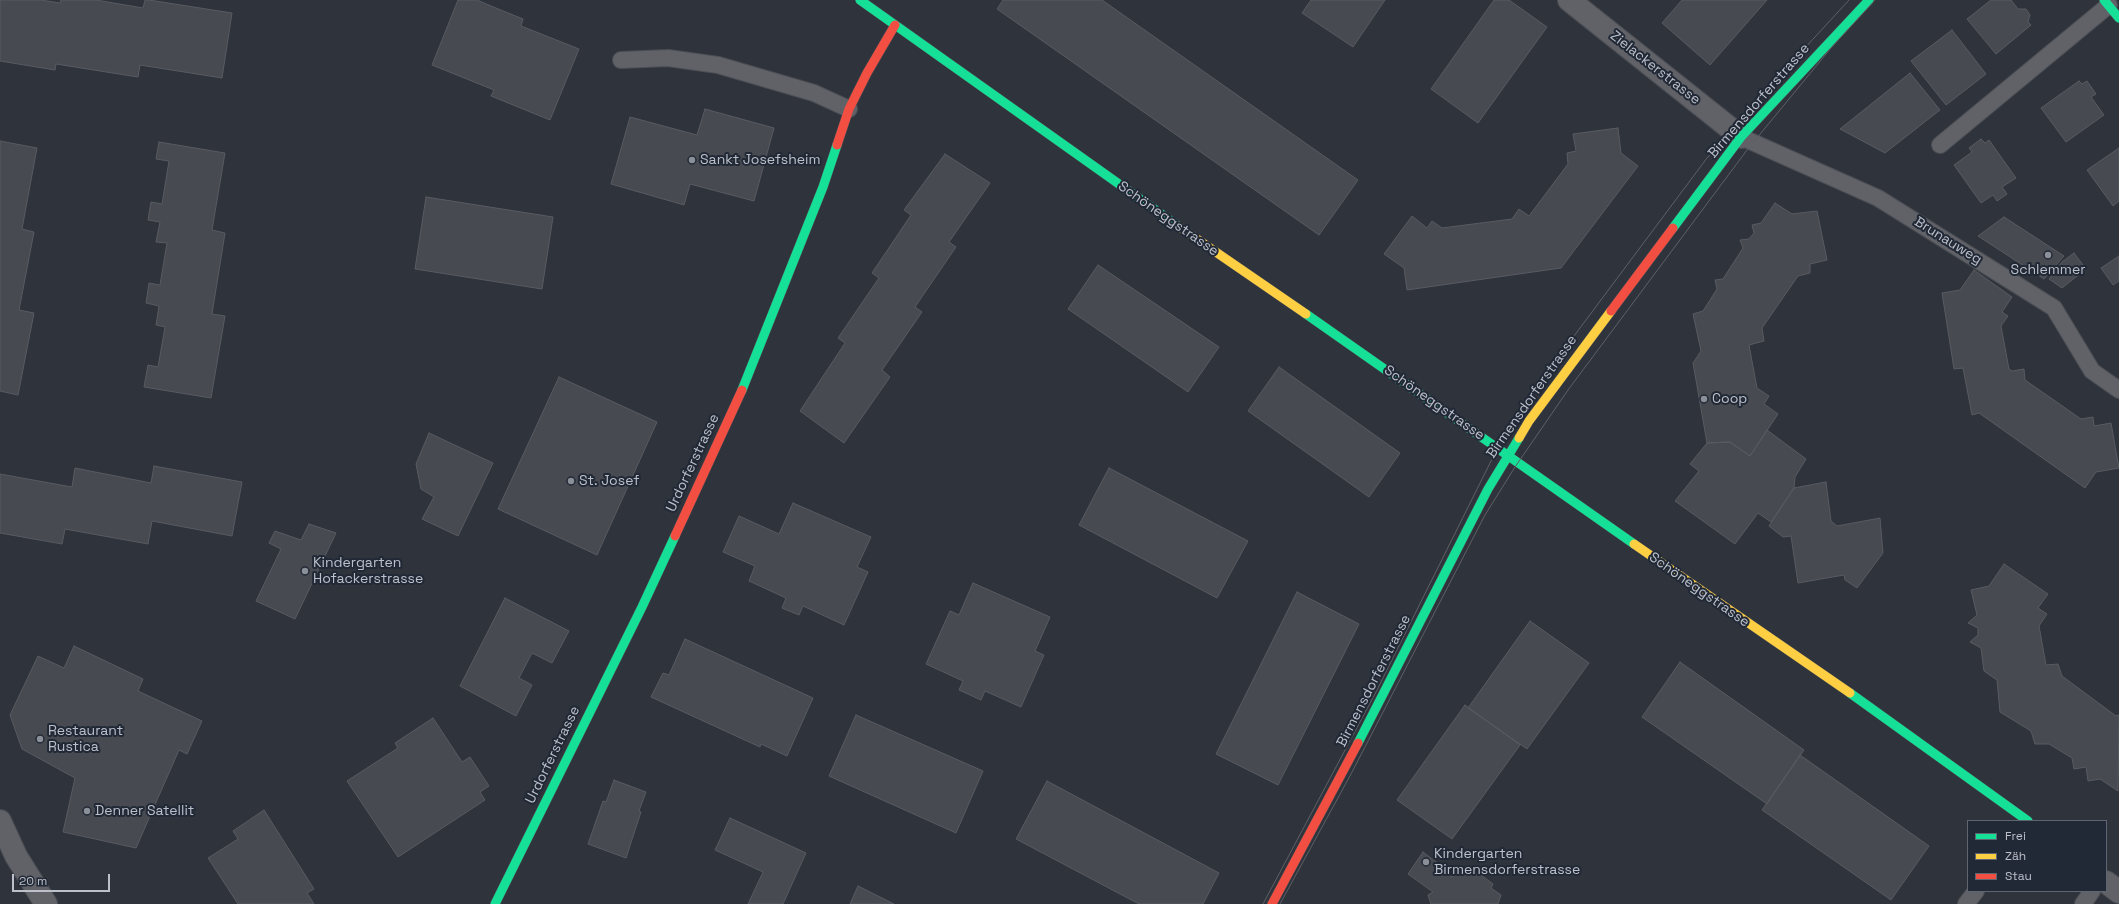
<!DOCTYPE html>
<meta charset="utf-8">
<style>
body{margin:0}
#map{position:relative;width:2119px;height:904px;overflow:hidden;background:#2f333b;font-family:"Space Grotesk",sans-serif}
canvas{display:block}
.legend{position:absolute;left:1967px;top:820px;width:140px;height:72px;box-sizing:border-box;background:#222936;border:1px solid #5f6571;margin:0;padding:5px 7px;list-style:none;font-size:12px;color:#bbc0ca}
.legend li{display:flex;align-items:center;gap:8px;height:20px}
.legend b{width:20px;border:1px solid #5f6571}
.scale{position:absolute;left:12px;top:874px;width:98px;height:18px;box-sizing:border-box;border:2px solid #bbc0ca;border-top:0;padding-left:5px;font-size:12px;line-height:14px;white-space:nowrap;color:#bbc0ca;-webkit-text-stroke:3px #222936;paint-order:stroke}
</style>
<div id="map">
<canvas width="2119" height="904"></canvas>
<ul class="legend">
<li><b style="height:5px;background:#16e098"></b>Frei</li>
<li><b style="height:5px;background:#ffcf43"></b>Zäh</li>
<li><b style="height:5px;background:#f24e42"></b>Stau</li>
</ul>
<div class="scale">20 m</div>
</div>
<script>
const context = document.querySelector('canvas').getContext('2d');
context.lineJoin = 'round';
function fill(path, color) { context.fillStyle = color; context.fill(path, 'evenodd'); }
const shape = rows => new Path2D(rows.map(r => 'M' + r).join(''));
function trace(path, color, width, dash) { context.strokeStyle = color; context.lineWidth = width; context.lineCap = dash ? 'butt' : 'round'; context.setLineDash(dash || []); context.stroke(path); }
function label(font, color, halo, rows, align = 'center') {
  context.font = font + ' "Space Grotesk",sans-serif'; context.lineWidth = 4; context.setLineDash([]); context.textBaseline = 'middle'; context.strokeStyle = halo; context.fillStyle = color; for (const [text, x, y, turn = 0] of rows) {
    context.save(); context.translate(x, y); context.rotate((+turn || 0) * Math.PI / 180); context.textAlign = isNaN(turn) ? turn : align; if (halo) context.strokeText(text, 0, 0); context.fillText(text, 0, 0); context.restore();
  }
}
const building = shape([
 [0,0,41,0,60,3,61,0,96,0,143,8,145,0,149,0,232,13,222,78,140,65,138,77,56,64,55,70,0,61,0,0],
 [458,0,477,0,491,6,523,19,521,26,579,49,550,120,491,96,494,90,432,65,458,0],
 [1003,0,1102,0,1358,180,1319,235,997,9,1003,0],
 [1311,0,1385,0,1353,47,1302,13,1311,0],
 [1494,0,1509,0,1547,27,1478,123,1431,89,1494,0],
 [1682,0,1767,0,1710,65,1662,23,1682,0],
 [1991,0,2011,0,2018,9,2026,9,2030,15,2028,22,2031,25,1996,54,1967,19,1991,0],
 [1952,30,1986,74,1946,105,1911,61,1952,30],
 [1910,73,1940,110,1885,153,1840,129,1910,73],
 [2079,81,2082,84,2087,81,2096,94,2091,97,2104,115,2066,142,2041,108,2079,81],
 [705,109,774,128,754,201,690,184,684,205,611,184,630,117,697,135,705,109],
 [1618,128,1621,153,1638,166,1561,268,1407,290,1404,268,1384,254,1412,216,1427,228,1432,221,1442,228,1512,219,1519,209,1529,216,1568,164,1567,153,1576,151,1573,134,1618,128],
 [1981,139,1985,143,1989,140,2016,178,2002,187,2007,194,1997,201,1993,195,1981,203,1954,165,1972,152,1969,148,1981,139],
 [0,141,37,148,22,229,34,232,19,310,34,313,18,395,0,391,0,141],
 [159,142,225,153,212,230,225,233,212,314,225,316,211,398,144,387,148,365,158,367,165,327,156,325,159,306,146,303,149,283,160,285,167,243,156,242,160,222,148,220,151,202,162,204,169,161,156,159,159,142],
 [2119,148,2119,201,2113,206,2087,170,2119,148],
 [945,154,990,183,949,242,956,247,915,307,922,312,882,370,890,377,844,443,800,411,845,343,838,338,879,278,872,273,911,215,904,210,945,154],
 [426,197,553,217,542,289,415,269,426,197],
 [1775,203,1792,214,1817,211,1827,260,1810,264,1810,273,1798,276,1762,328,1764,341,1749,345,1757,388,1769,396,1764,404,1778,414,1750,456,1730,442,1707,443,1693,363,1701,351,1693,314,1703,311,1717,289,1715,280,1723,279,1743,248,1740,240,1749,239,1754,233,1752,225,1761,223,1775,203],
 [2004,217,2064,256,2044,279,1978,236,2004,217],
 [2074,253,2086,269,2062,288,2049,279,2062,262,2074,253],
 [2119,256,2119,281,2113,285,2101,268,2119,256],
 [1098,265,1219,347,1188,392,1068,309,1098,265],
 [1974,270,2012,297,2002,312,2008,316,2001,326,2009,369,2012,371,2024,369,2025,380,2081,419,2093,417,2094,426,2111,423,2119,468,2096,472,2085,488,1979,413,1972,415,1963,368,1954,369,1942,293,1960,290,1974,270],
 [1279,367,1400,453,1369,497,1248,411,1279,367],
 [559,377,657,422,597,555,498,509,559,377],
 [1767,430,1806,459,1795,477,1794,488,1771,522,1758,513,1735,544,1675,501,1699,471,1690,464,1707,443,1730,442,1750,456,1767,430],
 [429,433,493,463,458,536,422,519,434,497,421,489,416,464,429,433],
 [154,466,242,482,232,536,152,521,148,544,65,529,62,544,0,533,0,474,72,487,75,468,151,483,154,466],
 [1109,468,1248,541,1217,598,1079,525,1109,468],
 [1826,482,1831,521,1837,526,1880,518,1883,553,1857,588,1845,580,1844,575,1798,583,1791,536,1783,537,1769,526,1794,488,1826,482],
 [793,503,871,537,857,567,868,572,844,625,803,606,799,615,782,608,786,598,749,581,755,566,723,552,739,516,779,534,793,503],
 [309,524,336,533,295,619,256,601,281,549,269,543,275,531,301,540,309,524],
 [2004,564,2048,594,2038,608,2047,614,2039,626,2046,665,2058,664,2062,676,2116,716,2119,715,2118,791,2100,779,2088,781,2086,767,2074,769,2072,758,2049,744,2035,744,2031,731,2000,712,1997,680,1984,671,1981,648,1970,642,1978,635,1978,628,1968,623,1977,615,1971,590,1989,586,2004,564],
 [973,583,1050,617,1035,651,1044,655,1021,707,985,691,981,700,959,690,963,681,926,664,950,611,959,615,973,583],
 [1297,592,1359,624,1278,785,1216,754,1297,592],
 [505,598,569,631,552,663,532,653,519,678,532,685,516,716,460,686,505,598],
 [1530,621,1589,663,1527,749,1468,708,1530,621],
 [685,639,813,698,787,756,761,744,760,747,651,697,663,673,669,675,685,639],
 [74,646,143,679,138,691,202,721,187,754,179,750,136,848,63,832,75,778,22,749,10,715,38,656,64,668,74,646],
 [1680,662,1804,750,1767,804,1642,717,1680,662],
 [1465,705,1520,745,1452,839,1397,800,1465,705],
 [856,715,983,771,956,833,829,776,856,715],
 [433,718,462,762,470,757,489,786,480,792,485,800,398,857,347,781,398,748,395,743,433,718],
 [1800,755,1929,846,1891,900,1762,810,1800,755],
 [614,780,646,792,639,811,641,812,626,858,588,844,603,801,606,802,614,780],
 [1047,781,1219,873,1203,904,1139,904,1016,839,1047,781],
 [264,810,314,889,307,893,314,904,238,904,208,858,238,839,233,831,264,810],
 [730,818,806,853,783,904,748,904,763,872,715,850,730,818],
 [1423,852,1448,871,1446,873,1452,877,1465,869,1475,876,1477,872,1493,884,1491,888,1501,895,1498,904,1431,904,1428,895,1433,892,1408,874,1423,852],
 [858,886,894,904,850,904,858,886]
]);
fill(building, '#474b51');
trace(building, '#585b62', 1);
const lane = shape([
 [621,60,668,58,718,65,814,93,849,109],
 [1741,137,1878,198,2054,308,2092,371,2119,390],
 [1940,145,2109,5],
 [1966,904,1976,891],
 [2083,904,2092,891]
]);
const street = shape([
 [1569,0,1741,137],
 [0,821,16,856,46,904],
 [2106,882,2119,892]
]);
const fast = shape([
 [860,0,1178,226],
 [2104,0,2119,18],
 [1673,228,1741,137,1869,0],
 [1306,314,1634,544],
 [742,390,823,187,837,145],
 [1850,693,2028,821],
 [1358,743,1488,489,1519,438],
 [495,904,642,607,675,536]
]);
const slow = shape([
 [1178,226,1306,314],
 [1519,438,1529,421,1611,311],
 [1634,544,1850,693]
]);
const jam = shape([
 [837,145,849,109,867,73,895,25],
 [1611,311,1673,228],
 [675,536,742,390],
 [1272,904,1358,743]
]);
trace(lane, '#4b4e54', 18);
trace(street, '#4b4e54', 24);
trace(fast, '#4b4e54', 10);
trace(slow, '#4b4e54', 10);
trace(jam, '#4b4e54', 10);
trace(lane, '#606268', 16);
trace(street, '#606268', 22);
trace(fast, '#16e098', 9);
trace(slow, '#ffcf43', 9);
trace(jam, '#f24e42', 9);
trace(shape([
 [1263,904,1376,692,1493,457,1520,412,1574,336,1707,158,1745,113,1849,0],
 [1280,904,1351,774,1485,515,1515,467,1568,390,1747,150,1831,48,1875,0]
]), '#5e6167', 1);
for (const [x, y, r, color] of [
 [692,160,4,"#8a8f98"],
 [2048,255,4,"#8a8f98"],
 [1704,399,4,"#8a8f98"],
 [571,481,4,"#8a8f98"],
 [305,571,4,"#8a8f98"],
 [40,739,4,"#8a8f98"],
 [87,811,4,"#8a8f98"],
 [1426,862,4,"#8a8f98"]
]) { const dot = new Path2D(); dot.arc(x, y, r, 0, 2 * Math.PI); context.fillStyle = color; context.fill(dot); trace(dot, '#222936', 1.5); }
label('14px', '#bbc0ca', '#222936', [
 ["Zielackerstrasse",1655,68,38],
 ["Birmensdorferstrasse",1759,101,-49],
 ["Schöneggstrasse",1168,219,35],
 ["Brunauweg",1948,241,32],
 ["Birmensdorferstrasse",1532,397,-55],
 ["Schöneggstrasse",1434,403,35],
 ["Urdorferstrasse",693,463,-65],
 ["Schöneggstrasse",1699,590,35],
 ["Birmensdorferstrasse",1374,681,-63],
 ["Urdorferstrasse",553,755,-64]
]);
label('14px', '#bbc0ca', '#222936', [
 ["Sankt Josefsheim",700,160],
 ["Schlemmer",2048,270,"center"],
 ["Coop",1712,399],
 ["St. Josef",579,481],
 ["Kindergarten",313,563],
 ["Hofackerstrasse",313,579],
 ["Restaurant",48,731],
 ["Rustica",48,747],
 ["Denner Satellit",95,811],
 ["Kindergarten",1434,854],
 ["Birmensdorferstrasse",1434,870]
], 'left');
</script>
